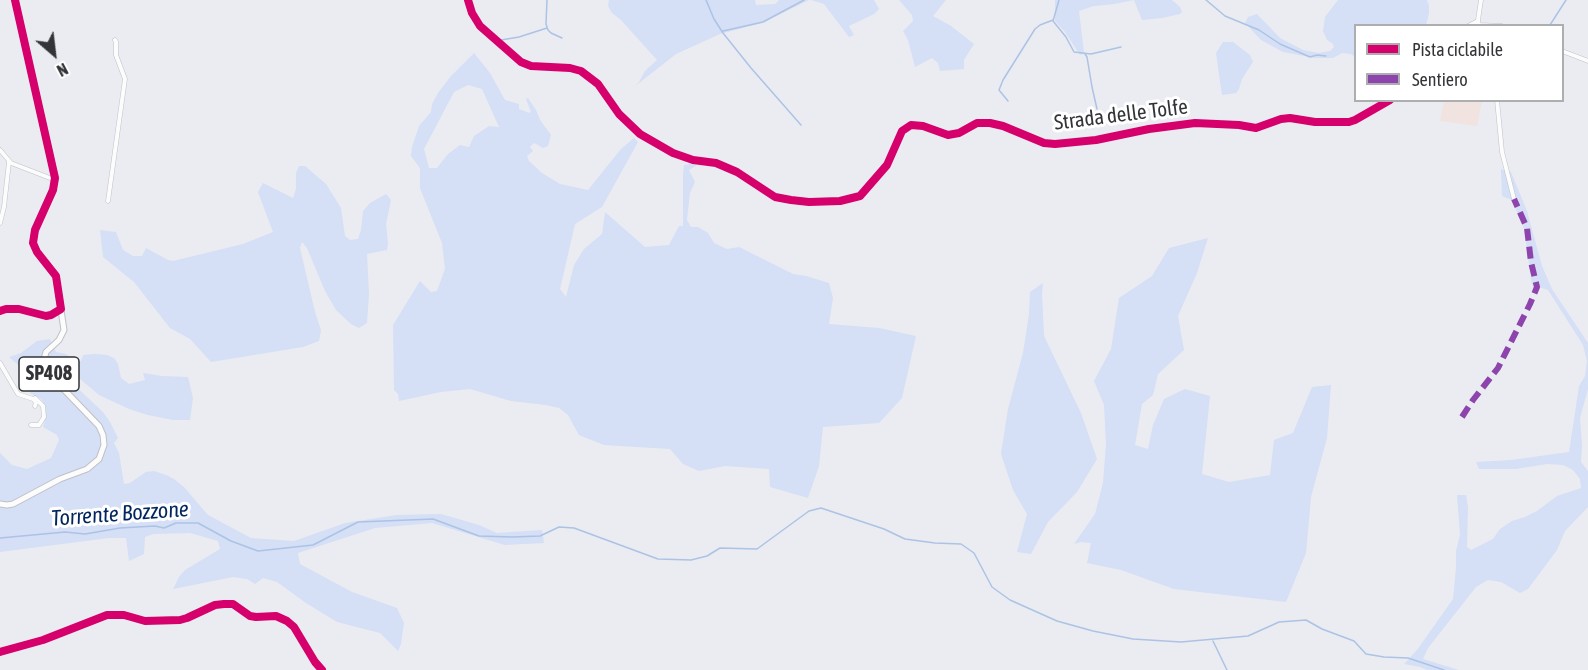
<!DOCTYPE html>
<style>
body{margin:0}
#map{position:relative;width:1588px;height:670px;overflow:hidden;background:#eaecf1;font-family:"Asap Condensed",sans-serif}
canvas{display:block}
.legend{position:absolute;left:1354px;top:24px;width:210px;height:78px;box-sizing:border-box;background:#fff;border:2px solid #adaeaf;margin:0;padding:8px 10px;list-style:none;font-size:18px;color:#323437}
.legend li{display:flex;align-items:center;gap:12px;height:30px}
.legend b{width:30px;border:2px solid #adaeaf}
.north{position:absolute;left:24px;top:24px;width:60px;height:60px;-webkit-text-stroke:4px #fff;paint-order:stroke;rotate:152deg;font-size:16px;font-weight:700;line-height:24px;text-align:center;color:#323437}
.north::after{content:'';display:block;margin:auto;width:21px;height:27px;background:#323437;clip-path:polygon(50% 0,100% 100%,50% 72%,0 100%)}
</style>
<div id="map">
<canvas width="1588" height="670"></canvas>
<ul class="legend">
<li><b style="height:8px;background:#d6006c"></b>Pista ciclabile</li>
<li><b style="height:8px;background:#8e44ad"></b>Sentiero</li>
</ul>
<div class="north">N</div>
</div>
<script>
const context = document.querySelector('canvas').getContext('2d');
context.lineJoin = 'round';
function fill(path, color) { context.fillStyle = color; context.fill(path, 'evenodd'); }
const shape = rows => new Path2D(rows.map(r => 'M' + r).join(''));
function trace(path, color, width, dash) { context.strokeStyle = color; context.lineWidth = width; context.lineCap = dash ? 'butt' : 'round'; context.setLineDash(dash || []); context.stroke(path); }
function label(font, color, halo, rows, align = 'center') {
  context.font = font + ' "Asap Condensed",sans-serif'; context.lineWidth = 6; context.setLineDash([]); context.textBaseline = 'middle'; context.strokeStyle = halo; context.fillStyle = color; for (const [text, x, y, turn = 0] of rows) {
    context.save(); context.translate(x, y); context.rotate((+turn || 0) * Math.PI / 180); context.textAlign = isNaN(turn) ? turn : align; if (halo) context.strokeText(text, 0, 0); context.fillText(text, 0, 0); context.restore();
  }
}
fill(shape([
 [1444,101,1482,101,1477,126,1440,121]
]), '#f0e3e0');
fill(shape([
 [609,0,755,0,756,5,775,4,779,0,809,0,762,23,720,34,676,54,634,87,639,82,645,71,657,60,621,20,612,13,608,6],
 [811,0,874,0,879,9,874,14,849,26,854,35,849,37,824,4],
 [899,0,946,0,933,16,951,26,974,44,964,60,964,69,940,71,938,63,932,58,915,67,908,40,903,31,913,21,912,15],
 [1055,0,1172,0,1180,7,1182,12,1180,14,1162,18,1142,20,1134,0,1114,4,1094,6,1079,11,1084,53,1080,55,1065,32,1055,21],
 [1338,0,1427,0,1429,6,1429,13,1426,25,1356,26,1355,57,1351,54,1342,53,1333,58,1315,58,1283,52,1261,40,1245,23,1248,17,1257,14,1280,38,1303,50,1318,53,1330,51,1334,47,1332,43,1327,40,1323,31,1325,17],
 [1223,42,1233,42,1250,55,1253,62,1242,79,1239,89,1236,93,1222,95,1216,53],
 [474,53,490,73,505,100,519,104,519,109,529,113,531,112,526,99,528,98,536,110,540,120,551,135,548,146,543,148,534,143,530,147,533,151,527,156,529,161,542,173,560,184,588,190,621,149,634,138,638,142,602,207,575,224,560,289,566,297,574,265,584,249,602,234,605,212,645,247,669,245,679,226,683,226,683,175,684,165,691,164,697,165,689,170,695,182,690,193,687,220,691,227,698,227,708,233,714,243,727,249,739,247,793,274,806,276,829,283,833,298,829,324,879,328,916,336,902,398,879,423,823,427,819,466,808,498,770,487,769,469,725,466,699,471,683,464,670,449,604,445,579,435,568,415,559,408,546,405,511,401,470,389,441,392,399,401,398,394,394,390,393,325,420,281,431,292,437,291,445,269,442,243,420,188,420,168,411,156,412,147,419,126,431,112,432,104,438,93,451,76],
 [468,85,482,89,499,127,489,126,474,136,469,147,460,145,448,154,437,168,429,168,424,149,454,92],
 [299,166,305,166,326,184,341,208,345,236,350,240,358,239,361,230,363,211,370,203,386,194,391,200,386,224,388,244,387,250,367,254,369,294,367,323,359,328,351,324,336,310,325,291,307,248,302,242,300,248,315,312,321,330,319,341,303,347,211,362,190,339,170,328,134,282,103,257,100,230,116,232,123,250,133,256,142,256,146,248,168,260,173,261,243,244,273,232,258,192,263,183,293,198,296,189,296,173],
 [1501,169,1511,172,1527,211,1542,266,1552,289,1588,343,1588,389,1580,418,1582,445,1581,462,1588,471,1588,507,1565,531,1557,550,1528,589,1520,593,1501,582,1488,580,1476,587,1428,648,1423,659,1459,670,1427,670,1420,667,1404,664,1417,650,1453,599,1456,568,1456,551,1460,535,1457,495,1466,495,1468,507,1467,547,1471,550,1493,539,1500,529,1512,521,1525,517,1537,511,1557,496,1581,488,1580,479,1573,470,1563,465,1547,464,1516,469,1479,469,1476,462,1511,460,1569,452,1579,386,1585,376,1587,361,1583,345,1548,290,1532,285,1524,229,1512,200,1502,196],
 [1208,238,1197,273,1178,316,1184,350,1158,374,1153,395,1142,404,1135,445,1148,449,1153,425,1164,399,1185,389,1210,396,1202,474,1229,482,1270,475,1274,440,1293,433,1312,387,1331,385,1327,438,1311,497,1306,553,1286,602,1174,589,1121,570,1087,563,1091,543,1081,542,1074,544,1095,514,1103,483,1106,444,1104,405,1094,381,1111,349,1119,298,1152,276,1169,248],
 [1043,283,1042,293,1044,336,1081,413,1097,459,1077,492,1048,522,1031,554,1017,552,1027,514,1013,490,1001,454,1008,409,1023,353,1029,314,1030,292],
 [50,339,56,352,66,354,76,362,81,361,83,355,95,354,107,355,114,358,118,364,121,378,129,384,145,380,143,373,162,376,188,377,193,398,190,420,173,420,148,415,129,409,99,395,73,373,60,366,56,368,103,412,110,422,118,438,114,443,119,453,124,484,130,483,146,472,154,471,166,475,174,479,184,487,208,515,251,538,294,541,345,523,397,515,441,514,479,525,497,533,542,530,544,543,505,545,432,523,375,528,298,553,300,564,352,592,397,608,404,623,401,644,398,651,380,633,337,622,306,603,277,582,263,578,255,584,247,579,233,577,173,589,179,577,185,570,220,549,218,541,190,533,153,534,145,537,144,554,129,561,126,538,109,538,0,552,0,453,12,465,27,469,51,458,59,440,57,435,43,427,46,416,45,406,41,399,30,393,32,385,24,370,9,357,21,353,37,341]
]), '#d5dff5');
trace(shape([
 [547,0,546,24,548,30,551,33,562,38],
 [706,0,714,19,723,33,751,68,801,125],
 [1059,0,1053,21,1066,37,1074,52,1091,54,1121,47],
 [1206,0,1225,16,1259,30,1280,44,1310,57,1317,55,1326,56],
 [1550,25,1566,0],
 [723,31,763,22,804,0],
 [501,40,519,37,547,28],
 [1085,54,1087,57,1092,87,1097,109],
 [1008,101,999,90,1003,80,1035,29,1040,25,1053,20],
 [0,538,65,532,85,534,120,528,155,526,164,528,176,523,198,523,231,541,258,551,313,545,358,522,433,519,479,536,512,537,540,536,559,527,574,528,658,559,691,560,707,556,720,548,757,549,809,511,821,508,884,529,905,539,935,543,961,544,974,553,992,587,1010,600,1057,621,1093,631,1133,639,1181,642,1248,636,1279,622,1306,620,1322,629,1354,641,1366,654,1384,657,1408,658,1444,670],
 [1213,641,1227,670]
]), '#acc3e5', 1.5);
const minor = shape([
 [468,0,472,13,480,26,521,62,531,66,570,68,581,71,598,84,619,114,640,134,673,153,693,160,716,163,737,172,775,197,791,200,809,202,840,201,860,196,887,165,902,131,911,125,923,126,948,135,959,133,977,123,990,123,1003,126,1044,143,1055,144,1096,140,1149,129,1195,123,1239,125,1256,128,1281,119,1290,118,1315,122,1349,122,1355,120,1390,100],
 [1479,25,1502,26],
 [1468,26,1478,21],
 [1479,26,1478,20,1481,0],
 [1562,51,1588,61],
 [1497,100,1502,152,1514,199],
 [0,150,11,163,55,180],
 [108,201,125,79,116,55,116,42,115,40],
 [0,223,4,207,9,162],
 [0,311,6,309,19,309,46,316,51,315,61,309],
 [0,363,18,394,33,399,36,402,35,406],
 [31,425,39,425,44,417,43,406,35,398],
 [0,652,43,640,107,615,124,615,145,621,180,620,187,618,215,605,224,604,233,604,250,616,256,617,276,616,287,621,294,627,315,662,322,670]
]);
const primary = shape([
 [0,504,7,505,13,504,60,479,87,469,99,459,104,445,103,435,99,426,50,375,43,363,46,352,59,340,64,330,56,277,37,252,33,242,35,229,53,190,55,178,15,0]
]);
trace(minor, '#bfc1c4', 5);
trace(primary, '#bfc1c4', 7);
trace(minor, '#fcfcfd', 4);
trace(primary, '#fcfcfd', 5);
trace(shape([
 [1462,417,1473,400,1498,368,1530,304,1537,287,1531,262,1527,228,1514,199]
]), '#8e44ad', 6, [12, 6]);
trace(shape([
 [468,0,472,13,480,26,521,62,531,66,570,68,581,71,598,84,619,114,640,134,673,153,693,160,716,163,737,172,775,197,791,200,809,202,840,201,860,196,887,165,902,131,911,125,923,126,948,135,959,133,977,123,990,123,1003,126,1044,143,1055,144,1096,140,1149,129,1195,123,1239,125,1256,128,1281,119,1290,118,1315,122,1349,122,1355,120,1390,100],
 [0,311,6,309,19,309,46,316,51,315,61,309,56,276,37,252,33,243,35,230,53,190,55,178,15,0],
 [0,652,43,640,107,615,124,615,145,621,180,620,187,618,215,605,224,604,233,604,250,616,256,617,276,616,287,621,294,627,315,662,322,670]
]), '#d6006c', 8);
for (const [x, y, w] of [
 [49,374,60]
]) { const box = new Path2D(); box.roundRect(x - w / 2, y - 17, w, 34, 4.5); context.fillStyle = '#fff'; context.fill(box); trace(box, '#323437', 1.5); }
label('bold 20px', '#323437', null, [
 ["SP408",49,374]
]);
label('21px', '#323437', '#fff', [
 ["Strada delle Tolfe",1121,115,-7]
]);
label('italic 22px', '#00265d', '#fff', [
 ["Torrente Bozzone",120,514,-4]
]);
</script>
